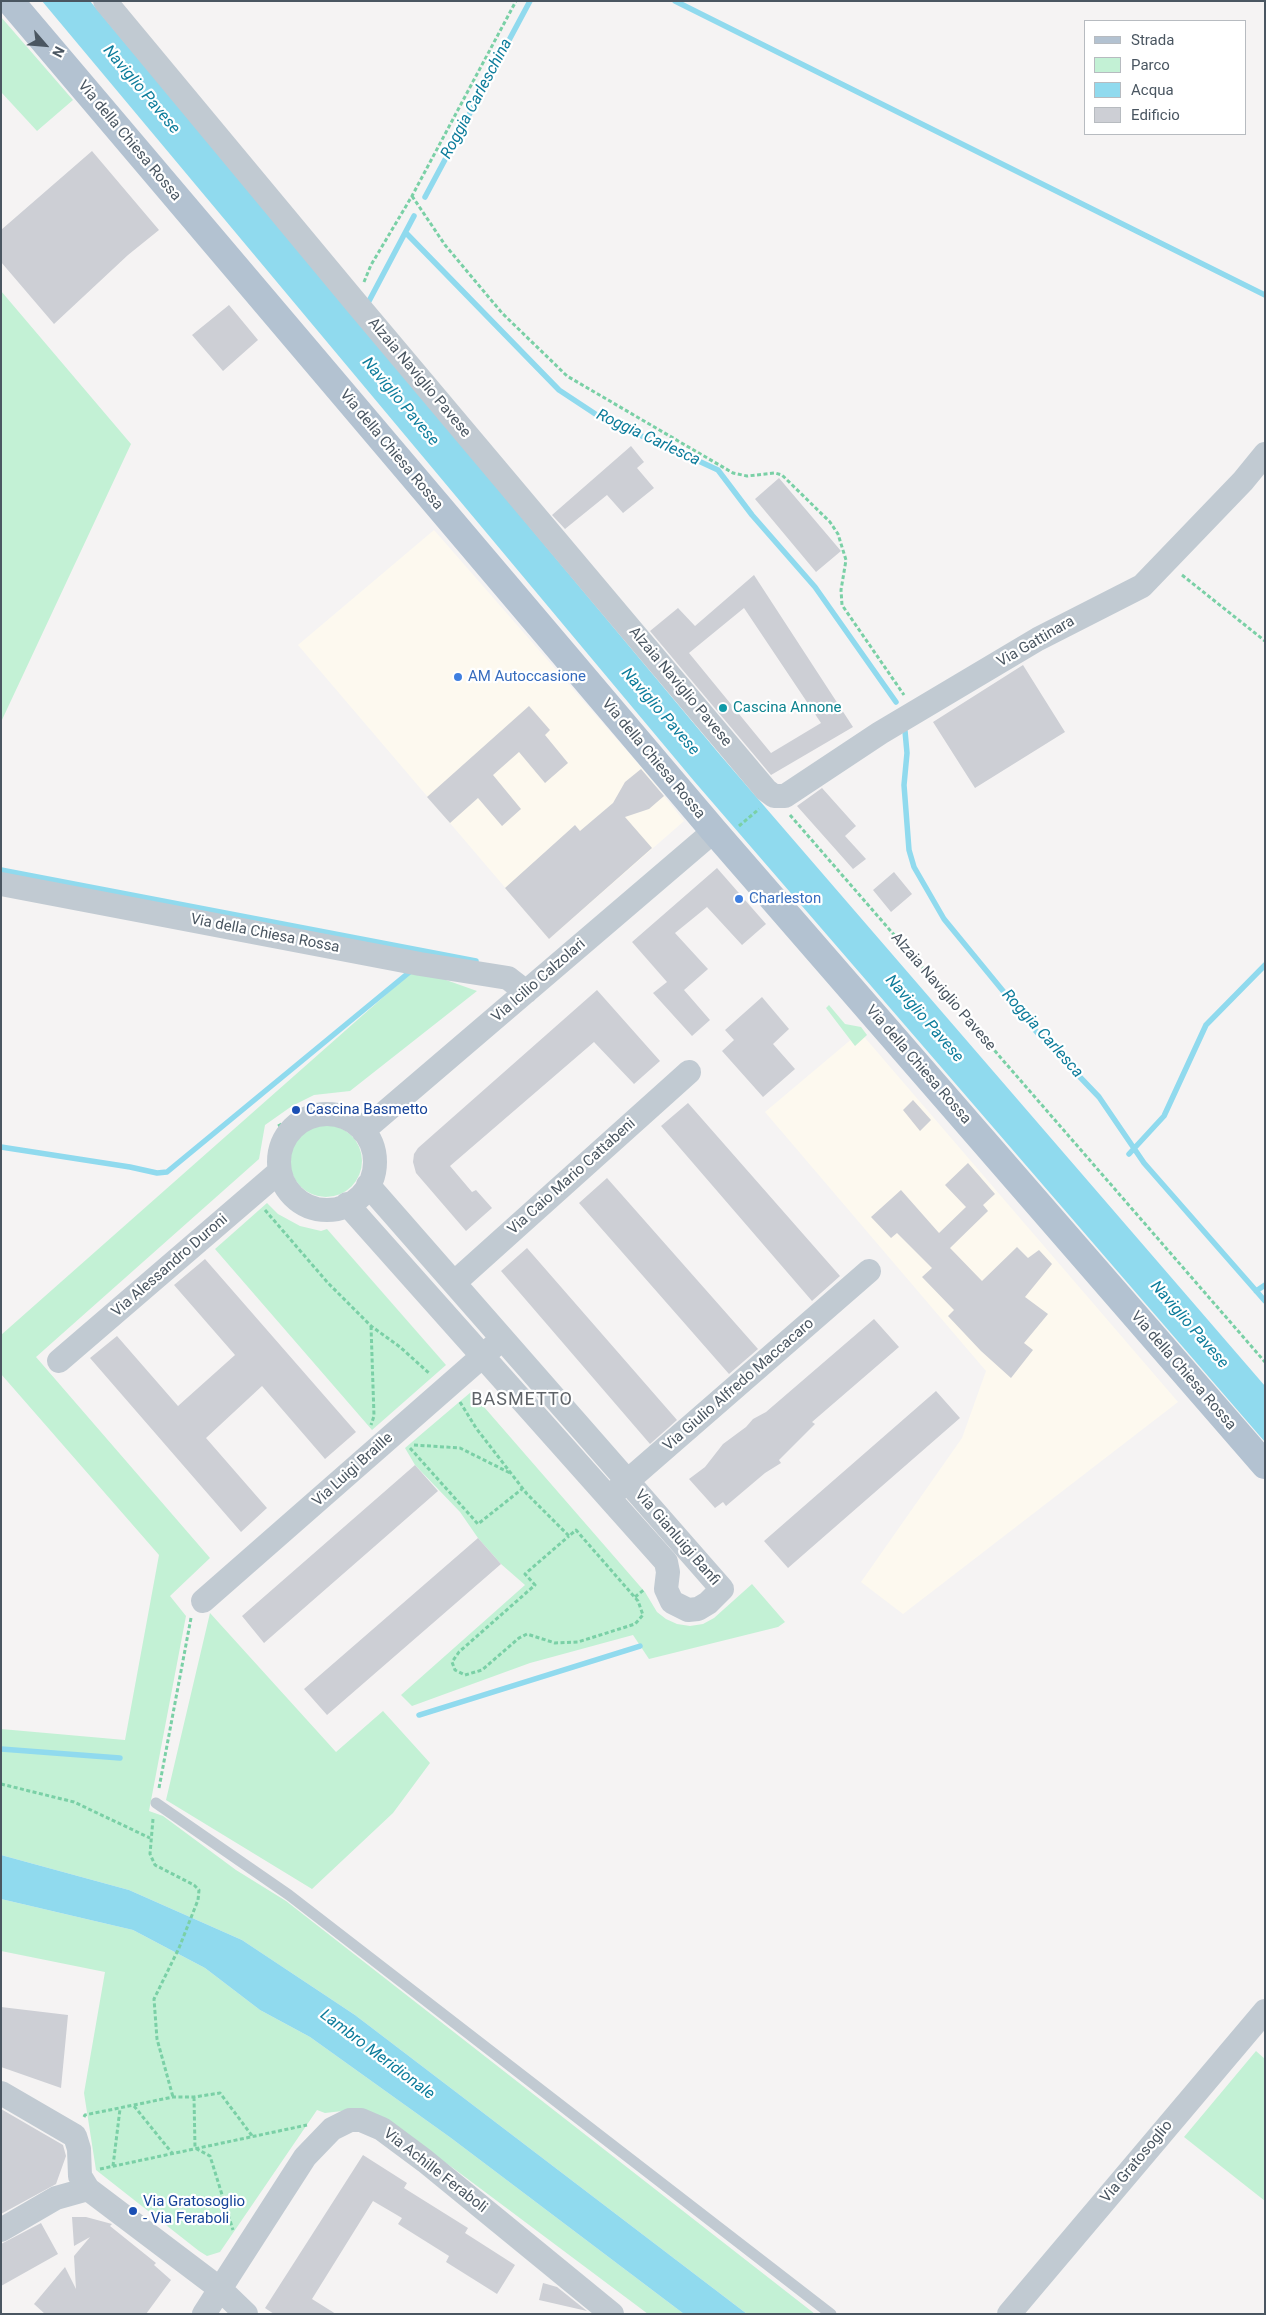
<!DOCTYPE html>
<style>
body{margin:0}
#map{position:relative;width:1266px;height:2315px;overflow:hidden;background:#f5f3f3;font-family:Roboto,sans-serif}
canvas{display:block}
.frame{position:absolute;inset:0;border:2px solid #4a5661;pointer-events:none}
.legend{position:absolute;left:1084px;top:20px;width:162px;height:115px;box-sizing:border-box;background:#fff;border:1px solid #b7bbc0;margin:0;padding:6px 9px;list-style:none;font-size:15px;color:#4a5661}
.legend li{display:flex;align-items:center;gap:10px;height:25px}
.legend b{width:25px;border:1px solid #b7bbc0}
.north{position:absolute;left:20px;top:20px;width:50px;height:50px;-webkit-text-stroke:4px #fff;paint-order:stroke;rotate:117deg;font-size:14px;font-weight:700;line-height:20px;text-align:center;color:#4a5661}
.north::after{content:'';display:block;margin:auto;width:18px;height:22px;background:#4a5661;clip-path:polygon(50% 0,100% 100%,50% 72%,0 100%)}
</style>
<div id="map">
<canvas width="1266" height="2315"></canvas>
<div class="frame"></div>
<ul class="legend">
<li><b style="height:6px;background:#b3c2d1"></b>Strada</li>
<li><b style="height:14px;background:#c3f1d5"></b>Parco</li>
<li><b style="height:14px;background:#90daee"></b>Acqua</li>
<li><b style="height:14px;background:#cdcfd5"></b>Edificio</li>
</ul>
<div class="north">N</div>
</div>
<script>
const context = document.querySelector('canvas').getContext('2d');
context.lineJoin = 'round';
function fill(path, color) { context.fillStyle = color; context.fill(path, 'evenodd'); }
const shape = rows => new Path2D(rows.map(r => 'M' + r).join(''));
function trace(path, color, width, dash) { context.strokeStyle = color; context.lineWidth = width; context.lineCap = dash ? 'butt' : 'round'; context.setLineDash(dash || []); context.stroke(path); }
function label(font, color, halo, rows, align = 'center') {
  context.font = font + ' Roboto,sans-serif'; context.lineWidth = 4.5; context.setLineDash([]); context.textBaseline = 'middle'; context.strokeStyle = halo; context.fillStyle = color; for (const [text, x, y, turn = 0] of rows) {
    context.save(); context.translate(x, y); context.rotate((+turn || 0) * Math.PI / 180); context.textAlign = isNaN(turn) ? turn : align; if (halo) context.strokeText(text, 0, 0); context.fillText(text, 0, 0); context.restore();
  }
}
fill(shape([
 [434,530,642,768,684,821,549,939,298,645],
 [860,1032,1178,1402,903,1614,861,1582,962,1438,986,1371,765,1112]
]), '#fdf9ef');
fill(shape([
 [1,17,73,100,37,131,1,92],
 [1,291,131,444,1,722],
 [415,969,477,991,350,1091,314,1095,292,1106,265,1125,259,1159,36,1357,210,1558,170,1596,186,1616,149,1811,163,1816,236,1870,286,1901,815,2314,747,2314,355,2015,242,1940,129,1890,1,1855,1,1729,125,1740,159,1555,1,1374,1,1335],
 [829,1005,845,1024,861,1027,867,1035,855,1046,826,1008],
 '290 1161a36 36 0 1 1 72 0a36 36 0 1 1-72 0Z',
 [267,1203,278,1214,300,1226,321,1231,327,1229,446,1365,372,1430,215,1249],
 [471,1392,645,1592,657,1612,666,1619,677,1624,690,1626,703,1624,714,1618,752,1584,785,1622,778,1627,649,1659,633,1635,530,1663,412,1706,401,1695,525,1585,501,1564,478,1538,460,1512,415,1465,405,1448],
 [210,1613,336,1752,383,1711,430,1763,393,1813,312,1889,166,1800],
 [1,1899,133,1930,205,1968,260,2010,310,2037,451,2138,684,2314,648,2314,453,2168,404,2135,351,2110,325,2113,317,2110,220,2252,207,2256,199,2251,96,2170,84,2093,105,1972,1,1951],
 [1256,2051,1265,2059,1265,2201,1184,2137]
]), '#c3f1d5');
fill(shape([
 [42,1,90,1,721,756,1265,1386,1265,1442,694,781],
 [1,1855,129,1890,242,1940,355,2015,747,2314,684,2314,451,2138,310,2037,260,2010,205,1968,133,1930,1,1899]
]), '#90daee');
trace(shape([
 [675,1,1265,295],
 [425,197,530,1],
 [405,233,414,216],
 [369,301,405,233,407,234,559,390,609,423,662,444,718,470,752,515,815,587,896,702],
 [905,731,907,753,904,785,909,850,914,867,944,919,1035,1030,1099,1097,1144,1163,1265,1301],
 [1,870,476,961],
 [1,1147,130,1167,157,1173,167,1172,412,970],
 [1129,1154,1164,1116,1206,1025,1265,965],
 [1256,1291,1265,1285],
 [419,1715,640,1646],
 [1,1749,120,1758]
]), '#90daee', 5.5);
fill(shape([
 [92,151,159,230,128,255,54,324,1,262,1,230],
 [229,305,258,340,223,371,192,335],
 [631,446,644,462,637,468,654,488,623,513,607,495,565,529,552,515],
 [779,478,841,551,816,572,755,499],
 [754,575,853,727,771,775,650,631,678,608,695,626],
 [744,608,821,723,771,753,689,653],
 [1023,665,1065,732,975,788,933,722],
 [529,706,550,730,545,735,568,763,545,783,519,752,493,775,521,809,502,826,478,798,450,823,427,797],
 [641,769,664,796,649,809,625,817,652,848,549,939,505,888,575,825,580,831,613,803,625,782],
 [822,788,856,826,845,836,866,859,853,869,797,806],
 [717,868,766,924,742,945,707,907,675,933,708,969,684,990,710,1020,692,1036,653,993,667,982,632,942],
 [894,872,912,894,891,912,873,890],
 [597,990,660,1061,634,1084,594,1042,450,1166,472,1192,476,1190,492,1208,466,1231,416,1173,413,1162,414,1154,418,1148],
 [762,997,789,1029,773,1044,795,1069,763,1097,722,1051,734,1040,725,1030],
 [913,1100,931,1120,920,1131,903,1110],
 [688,1103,840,1276,812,1301,661,1126],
 [968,1163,995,1194,983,1205,988,1211,950,1248,982,1281,1017,1247,1028,1258,1039,1250,1052,1264,1025,1297,1048,1314,1024,1343,1033,1350,1011,1378,981,1351,948,1316,954,1310,922,1277,932,1268,897,1233,891,1238,871,1217,901,1190,939,1233,966,1207,945,1185],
 [607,1178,758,1349,729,1374,579,1203],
 [527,1248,677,1420,650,1444,501,1271],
 [205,1259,356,1432,325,1459,262,1386,206,1438,267,1508,241,1532,90,1358,117,1336,178,1406,235,1355,174,1285],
 [874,1319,899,1347,812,1422,815,1424,779,1460,781,1463,765,1473,726,1506,723,1502,715,1508,689,1479,705,1467,723,1444,746,1427,753,1419,766,1412],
 [936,1391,960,1418,788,1568,764,1541],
 [415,1465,438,1491,264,1643,242,1616],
 [478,1538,501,1564,327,1715,304,1689],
 [1,2007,68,2015,61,2088,1,2067],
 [1,2109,63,2145,66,2156,56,2184,1,2214],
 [363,2155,407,2183,404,2188,468,2228,465,2233,515,2265,497,2294,446,2262,449,2256,398,2224,402,2218,373,2201,312,2299,336,2314,274,2314,265,2308],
 [72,2217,86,2217,112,2224,110,2226,156,2263,154,2265,171,2280,146,2314,45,2314,34,2304,65,2267,76,2289,74,2256,90,2237,74,2246],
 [41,2223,58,2254,1,2286,1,2244],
 [543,2283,557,2287,587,2311,539,2300]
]), '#cdcfd5');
trace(shape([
 [412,196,445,245,502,313,567,376,733,473,747,476,775,473,782,475,830,522,838,534,846,560,841,590,842,605,904,695],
 [364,282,371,265,412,196,516,1],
 [1182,575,1265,641],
 [790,815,1265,1362],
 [739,826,759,809],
 [278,1126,320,1105],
 [265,1210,328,1283,371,1326,400,1347,430,1374],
 [371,1326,374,1416,371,1425],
 [460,1402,476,1428,527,1494,569,1536,576,1530,638,1601,643,1615,635,1624,578,1642,555,1643,527,1634,519,1638,482,1670,465,1675,455,1670,452,1662,459,1652,535,1585,525,1574,569,1536],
 [414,1445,460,1448,510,1473],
 [410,1448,478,1524,522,1489],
 [635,1597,645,1589],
 [1,1784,74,1802,150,1838],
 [159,1788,191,1618],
 [153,1819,150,1854,155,1865,194,1885,199,1890,198,1900,179,1948,154,1999,157,2039,173,2097],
 [194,2097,195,2148,210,2156,233,2230],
 [134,2106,172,2153],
 [84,2117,85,2115,173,2097,194,2097,220,2093,253,2137],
 [113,2166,120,2109],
 [100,2169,307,2125]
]), '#7ad0a6', 3, [4, 2.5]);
trace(shape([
 [156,1803,289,1895,831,2314]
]), '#c1cad2', 11);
trace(shape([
 [105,1,356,303,766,790,774,796,785,796,880,733,1038,639,1142,586,1243,481,1265,454],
 [1,884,420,964,508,978,526,992],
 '279 1162a48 48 0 1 1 96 0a48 48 0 1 1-96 0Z',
 [363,1131,714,831],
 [347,1204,666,1562,668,1572,666,1589,672,1602,688,1610,698,1609,708,1603,722,1589,368,1185],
 [454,1283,689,1072],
 [59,1361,280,1171],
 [616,1491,869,1271],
 [203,1601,494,1346],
 [1,2093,75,2136,79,2149,80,2176,88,2189,219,2288,246,2314],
 [1,2230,56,2198,88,2189],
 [204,2314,305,2157,332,2129,350,2120,361,2120,382,2129,425,2161,612,2314],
 [1009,2314,1265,2011]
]), '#c1cad2', 24);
trace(shape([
 [10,1,714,831,1265,1465]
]), '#b3c2d1', 28);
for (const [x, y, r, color] of [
 [458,677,5,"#3f7fe0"],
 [723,708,5,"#0f9aa8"],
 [739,899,5,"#3f7fe0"],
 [296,1110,5,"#1a4fb4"],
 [133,2211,5,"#1a4fb4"]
]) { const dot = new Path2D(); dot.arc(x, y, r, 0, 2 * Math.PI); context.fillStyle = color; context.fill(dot); trace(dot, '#fff', 2); }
label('15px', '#4a5661', '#fff', [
 ["Via della Chiesa Rossa",129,141,50],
 ["Alzaia Naviglio Pavese",419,378,50],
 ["Via della Chiesa Rossa",391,450,50],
 ["Via Gattinara",1036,642,-30],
 ["Alzaia Naviglio Pavese",680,687,50],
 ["Via della Chiesa Rossa",653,759,50],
 ["Via della Chiesa Rossa",265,934,11],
 ["Via Icilio Calzolari",539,981,-41],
 ["Alzaia Naviglio Pavese",943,992,49],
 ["Via della Chiesa Rossa",918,1065,49],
 ["Via Caio Mario Cattabeni",572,1177,-42],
 ["Via Alessandro Duroni",170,1266,-41],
 ["Via della Chiesa Rossa",1183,1371,49],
 ["Via Giulio Alfredo Maccacaro",739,1385,-41],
 ["Via Luigi Braille",353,1470,-42],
 ["Via Gianluigi Banfi",677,1538,49],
 ["Via Gratosoglio",1137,2162,-50],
 ["Via Achille Feraboli",435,2171,38]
]);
label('15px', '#366cbe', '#fff', [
 ["AM Autoccasione",468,677],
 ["Charleston",749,899]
], 'left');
label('15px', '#0d838f', '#fff', [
 ["Cascina Annone",733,708]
], 'left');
label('15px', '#164399', '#fff', [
 ["Cascina Basmetto",306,1110],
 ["Via Gratosoglio",143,2202],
 ["- Via Feraboli",143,2219]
], 'left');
label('italic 16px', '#0c7c9b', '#fff', [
 ["Naviglio Pavese",141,90,50],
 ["Roggia Carleschina",477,99,-62],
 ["Naviglio Pavese",400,402,50],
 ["Roggia Carlesca",648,438,25],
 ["Naviglio Pavese",660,712,49],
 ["Naviglio Pavese",924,1019,49],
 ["Roggia Carlesca",1042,1034,48],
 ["Naviglio Pavese",1189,1325,49],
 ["Lambro Meridionale",377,2055,37]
]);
context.letterSpacing = '1px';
label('18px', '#5f6368', '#fff', [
 ["BASMETTO",522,1400]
]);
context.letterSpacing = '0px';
</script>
